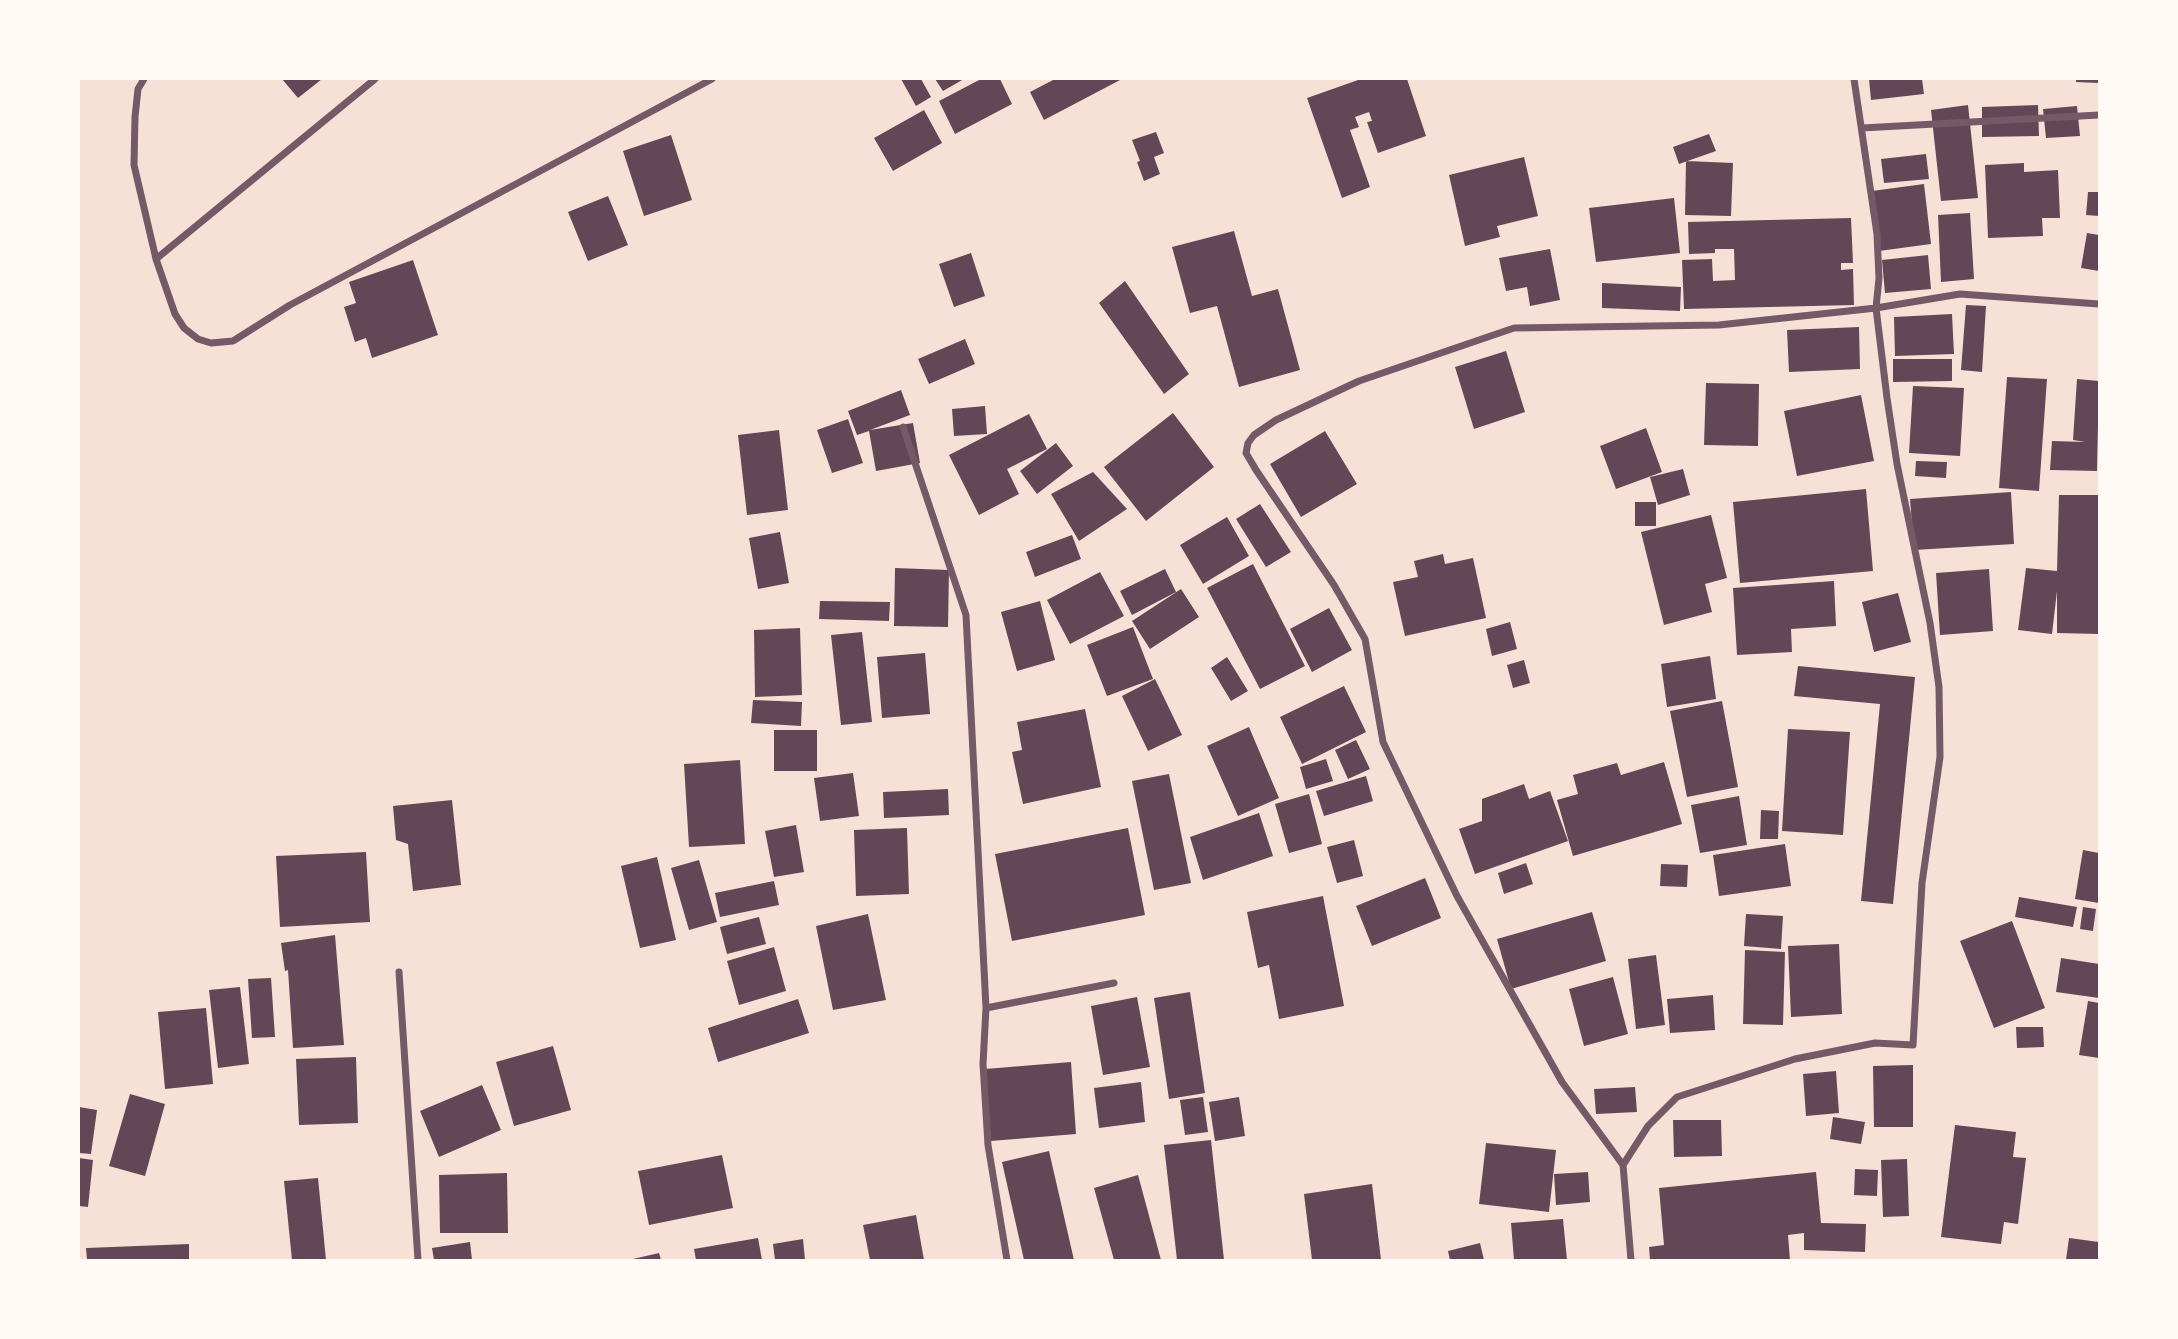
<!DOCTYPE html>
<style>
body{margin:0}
#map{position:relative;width:2178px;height:1339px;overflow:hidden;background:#f7e1d7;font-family:"Golos Text",sans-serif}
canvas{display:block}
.frame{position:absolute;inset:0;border:80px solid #fffaf5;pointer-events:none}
</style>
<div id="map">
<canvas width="2178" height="1339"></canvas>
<div class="frame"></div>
</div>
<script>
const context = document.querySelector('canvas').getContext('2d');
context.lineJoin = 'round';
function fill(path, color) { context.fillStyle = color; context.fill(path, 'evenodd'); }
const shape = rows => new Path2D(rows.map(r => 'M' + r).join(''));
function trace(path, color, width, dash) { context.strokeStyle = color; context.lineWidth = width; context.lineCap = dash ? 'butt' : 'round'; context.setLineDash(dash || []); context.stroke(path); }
fill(shape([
 [282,79,322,79,298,98],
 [901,79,921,79,931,97,916,106],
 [935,79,964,79,943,91],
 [981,79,1000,79,1012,104,955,134,939,101],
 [1055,79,1122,79,1044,120,1030,92],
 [1361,79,1407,79,1426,136,1378,153,1367,122,1372,121,1369,112,1355,117,1359,127,1350,130,1370,187,1342,198,1307,98],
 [1869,79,1922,79,1924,94,1871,100],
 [2076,79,2099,79,2099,83,2076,82],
 [1968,105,1978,198,1941,201,1931,110],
 [2038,105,2039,136,1982,137,1982,107],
 [2077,106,2080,136,2046,138,2043,109],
 [924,110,942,143,893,171,874,138],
 [1156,132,1164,153,1154,157,1160,174,1144,181,1137,162,1140,161,1132,140],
 [1709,134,1716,151,1679,164,1673,147],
 [671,135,692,200,644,216,623,151],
 [1926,154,1929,179,1884,183,1881,159],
 [1524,157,1538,216,1497,226,1500,237,1465,246,1449,175],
 [1686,161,1733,163,1731,216,1685,215],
 [2024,163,2024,172,2058,170,2060,218,2042,218,2043,236,1988,238,1985,165],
 [1924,184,1931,244,1879,251,1872,191],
 [2088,192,2099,192,2099,216,2086,215],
 [608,196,628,245,588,261,568,212],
 [1674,198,1680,253,1596,262,1589,208],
 [1970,213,1974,279,1941,282,1938,215],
 [1851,218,1853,263,1841,263,1841,270,1853,269,1854,305,1684,309,1682,260,1712,259,1713,281,1735,280,1734,249,1715,249,1715,253,1689,254,1688,222],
 [1234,231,1252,296,1278,289,1300,370,1239,387,1217,306,1190,313,1172,247],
 [2087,233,2099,235,2099,271,2081,268],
 [1550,249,1560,300,1530,306,1527,287,1506,291,1499,258],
 [971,253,985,296,954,307,939,264],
 [1928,255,1931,289,1885,293,1882,260],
 [413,260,438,335,372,358,366,338,355,342,344,307,356,303,349,282],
 [1125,281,1189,374,1164,394,1099,303],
 [1602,283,1681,287,1680,311,1602,308],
 [1966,305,1986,306,1982,372,1961,370],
 [1952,314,1954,354,1895,356,1894,317],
 [1859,327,1860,369,1789,372,1787,330],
 [965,339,975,364,929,384,918,359],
 [1506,351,1525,412,1474,429,1455,367],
 [1893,359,1952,359,1952,381,1893,382],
 [2007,377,2047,379,2039,491,1999,488],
 [2077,379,2099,381,2097,471,2050,470,2052,441,2085,442,2073,440],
 [1706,383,1759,384,1758,446,1704,445],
 [1913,386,1964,388,1960,456,1909,453],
 [901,390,910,415,870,430,913,423,920,463,876,471,869,431,857,435,848,411],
 [1861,395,1874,461,1797,476,1784,411],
 [985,406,987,434,954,436,952,409],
 [1173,413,1214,467,1146,521,1104,467],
 [1029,414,1047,449,1007,469,1019,494,979,515,949,455],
 [848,419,863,463,832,473,817,430],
 [1646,428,1662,472,1616,489,1600,446],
 [779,430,788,510,747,515,738,435],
 [1325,431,1357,484,1301,517,1270,464],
 [1056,443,1073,466,1037,494,1020,471],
 [1916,461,1947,462,1946,478,1915,476],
 [1683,469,1690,495,1658,505,1650,477],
 [1093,472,1127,509,1079,541,1051,494],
 [1866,489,1873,571,1740,583,1733,502],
 [2011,492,2014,544,1914,550,1910,499],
 [2059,495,2099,495,2099,634,2057,633,2057,591,2052,634,2018,630,2026,568,2057,571],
 [1635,502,1656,502,1656,526,1635,526],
 [1260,504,1291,552,1266,567,1236,519],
 [1711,515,1727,578,1705,584,1712,612,1664,625,1641,532],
 [1227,517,1249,556,1203,584,1180,545],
 [780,532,789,583,758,589,749,538],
 [1072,535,1081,559,1035,577,1026,552],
 [1443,554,1445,564,1473,558,1486,618,1405,636,1393,582,1418,577,1414,561],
 [1253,564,1305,666,1260,689,1207,588],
 [895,568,949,570,948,627,894,626],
 [1165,569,1176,592,1132,615,1120,591],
 [1989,569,1993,631,1940,635,1936,573],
 [1100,572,1124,616,1070,644,1047,600],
 [1834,581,1836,626,1791,629,1792,652,1737,655,1733,588],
 [1181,589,1199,617,1150,649,1132,621],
 [1898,593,1911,642,1874,652,1862,602],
 [820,601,890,602,889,621,819,619],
 [1040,601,1055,660,1017,671,1001,612],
 [1329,608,1352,650,1312,672,1290,629],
 [1510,622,1517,649,1492,656,1486,629],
 [1133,627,1153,679,1107,696,1087,645],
 [800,628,802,695,755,697,754,630],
 [862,632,872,722,841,725,831,635],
 [925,653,930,714,882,718,877,657],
 [1710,656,1716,699,1667,707,1661,664],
 [1227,657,1248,691,1231,701,1211,668],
 [1524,660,1530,683,1513,688,1507,665],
 [1798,666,1915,677,1893,904,1861,901,1880,704,1794,696],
 [1155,679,1182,735,1148,751,1122,696],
 [1344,686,1366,732,1302,764,1280,717],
 [753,700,802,702,801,726,751,723],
 [1722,701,1738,787,1687,797,1670,711],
 [1085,709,1101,787,1023,804,1012,752,1022,750,1017,722],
 [1249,727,1279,798,1238,816,1207,746],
 [1788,729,1850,732,1843,835,1782,831],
 [774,730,817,730,817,771,774,771],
 [1356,740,1370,769,1348,779,1335,750],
 [1326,759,1333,781,1306,789,1300,767],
 [740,760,745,844,689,847,684,764],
 [1664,762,1682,824,1573,856,1557,800,1578,794,1573,775,1617,763,1621,775],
 [853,773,859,816,820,821,814,778],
 [1169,774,1191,883,1154,890,1132,781],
 [1366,776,1373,801,1324,816,1316,791],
 [1524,784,1529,799,1550,791,1568,841,1475,874,1459,829,1482,821,1482,799],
 [948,789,949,815,884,818,883,792],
 [1309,794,1322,844,1289,853,1275,804],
 [1739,796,1747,845,1700,853,1691,805],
 [452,800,461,885,413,891,408,844,396,840,393,806],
 [1761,810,1779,811,1778,839,1760,839],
 [1259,813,1273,856,1203,880,1190,837],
 [796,825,804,872,774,877,765,831],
 [907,828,909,894,856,896,854,830],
 [1128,828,1145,915,1012,941,995,854],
 [1354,840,1363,876,1337,883,1327,847],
 [1785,844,1791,886,1719,896,1713,855],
 [2083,850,2099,853,2099,903,2075,899],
 [366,852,370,922,280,927,276,856],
 [657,857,676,940,640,948,621,866],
 [699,860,717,922,689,930,671,868],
 [1526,863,1533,884,1504,894,1498,873],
 [1661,864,1688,865,1687,887,1660,886],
 [1425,878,1441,918,1372,946,1356,906],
 [774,881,779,905,720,917,715,893],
 [1323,896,1344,1006,1279,1019,1269,965,1258,968,1247,912],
 [2019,897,2077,907,2073,927,2015,917],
 [2083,907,2096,909,2093,931,2080,929],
 [1592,912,1606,961,1511,989,1497,939],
 [868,914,886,1000,833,1010,816,926],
 [1746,914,1783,916,1781,949,1744,946],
 [759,917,766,944,727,954,720,927],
 [2012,921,2045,1008,1994,1028,1960,941],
 [335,935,344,1045,293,1048,288,970,285,971,281,943],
 [1839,944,1842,1014,1791,1017,1788,946],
 [774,947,786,991,739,1005,727,961],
 [1745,950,1785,952,1783,1025,1743,1024],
 [1656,955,1665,1025,1636,1029,1628,959],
 [2061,958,2099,964,2099,998,2056,992],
 [1613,977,1628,1034,1584,1046,1569,989],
 [271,978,275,1037,252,1038,248,979],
 [240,987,249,1064,218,1068,209,990],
 [1190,992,1205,1093,1169,1099,1154,998],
 [1713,995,1715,1030,1670,1033,1667,999],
 [1137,997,1150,1067,1103,1075,1091,1006],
 [798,999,809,1033,718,1062,708,1028],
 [2088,1001,2099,1003,2099,1058,2079,1055],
 [206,1008,213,1084,165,1089,158,1012],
 [2016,1027,2043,1027,2044,1047,2017,1048],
 [553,1046,571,1110,514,1126,496,1062],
 [356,1057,358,1123,299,1125,296,1059],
 [1071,1062,1076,1134,991,1141,985,1069],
 [1913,1065,1913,1127,1874,1127,1873,1066],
 [1836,1071,1839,1113,1806,1116,1803,1074],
 [1141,1082,1145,1122,1099,1128,1094,1088],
 [482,1085,501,1130,439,1157,420,1111],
 [1635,1087,1637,1112,1596,1114,1594,1089],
 [130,1094,165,1104,145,1176,109,1166],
 [1203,1097,1208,1132,1185,1135,1180,1100],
 [1239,1097,1245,1136,1215,1141,1209,1102],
 [79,1107,97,1110,91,1154,79,1153],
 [1833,1117,1865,1122,1861,1144,1830,1139],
 [1673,1120,1721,1120,1722,1156,1674,1157],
 [1955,1125,2016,1132,2013,1157,2026,1158,2018,1224,2004,1222,2001,1244,1941,1237],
 [1211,1140,1224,1260,1177,1260,1164,1145],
 [1486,1143,1556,1150,1549,1212,1479,1204],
 [1049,1151,1074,1260,1024,1260,1002,1162],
 [722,1155,733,1208,649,1225,638,1171],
 [79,1158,93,1160,88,1207,79,1206],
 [1907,1159,1909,1216,1883,1217,1881,1160],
 [1855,1169,1878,1170,1877,1196,1854,1195],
 [1588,1172,1590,1202,1556,1205,1554,1174],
 [1816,1172,1821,1223,1866,1224,1865,1252,1804,1250,1804,1233,1788,1235,1790,1260,1650,1260,1649,1247,1664,1245,1659,1188],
 [507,1173,508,1233,440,1233,439,1175],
 [1138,1175,1161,1260,1114,1260,1094,1188],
 [318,1178,326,1260,292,1260,284,1181],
 [1372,1184,1381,1260,1312,1260,1304,1194],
 [916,1215,924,1260,870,1260,863,1225],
 [1563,1219,1567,1260,1514,1260,1511,1223],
 [758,1238,762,1260,696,1260,694,1249],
 [2069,1238,2099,1242,2099,1260,2066,1260],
 [803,1239,805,1260,775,1260,773,1244],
 [470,1242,472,1260,434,1260,432,1248],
 [1480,1243,1484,1260,1450,1260,1448,1251],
 [189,1244,189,1260,87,1260,86,1248],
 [659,1253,661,1260,633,1260,633,1259]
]), '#644757');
trace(shape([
 [144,79,138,89,135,117,134,165,156,259,175,314,184,328,198,339,211,343,233,341,290,305,712,79],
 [1862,128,2099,115],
 [156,259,375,79],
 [903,427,966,615,986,1008,983,1064,988,1145,1007,1260],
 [399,972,418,1260],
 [986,1008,1114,983],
 [1623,1165,1648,1126,1677,1097,1795,1059,1875,1043,1913,1045,1922,883,1940,757,1939,687,1930,623,1897,464,1887,398,1876,308,1879,278,1877,234,1854,79],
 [1631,1260,1623,1165,1562,1082,1457,896,1383,742,1365,639,1334,585,1256,470,1246,453,1248,443,1254,435,1276,420,1359,381,1514,328,1719,325,1876,308,1960,294,2099,304]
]), '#755966', 7);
</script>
